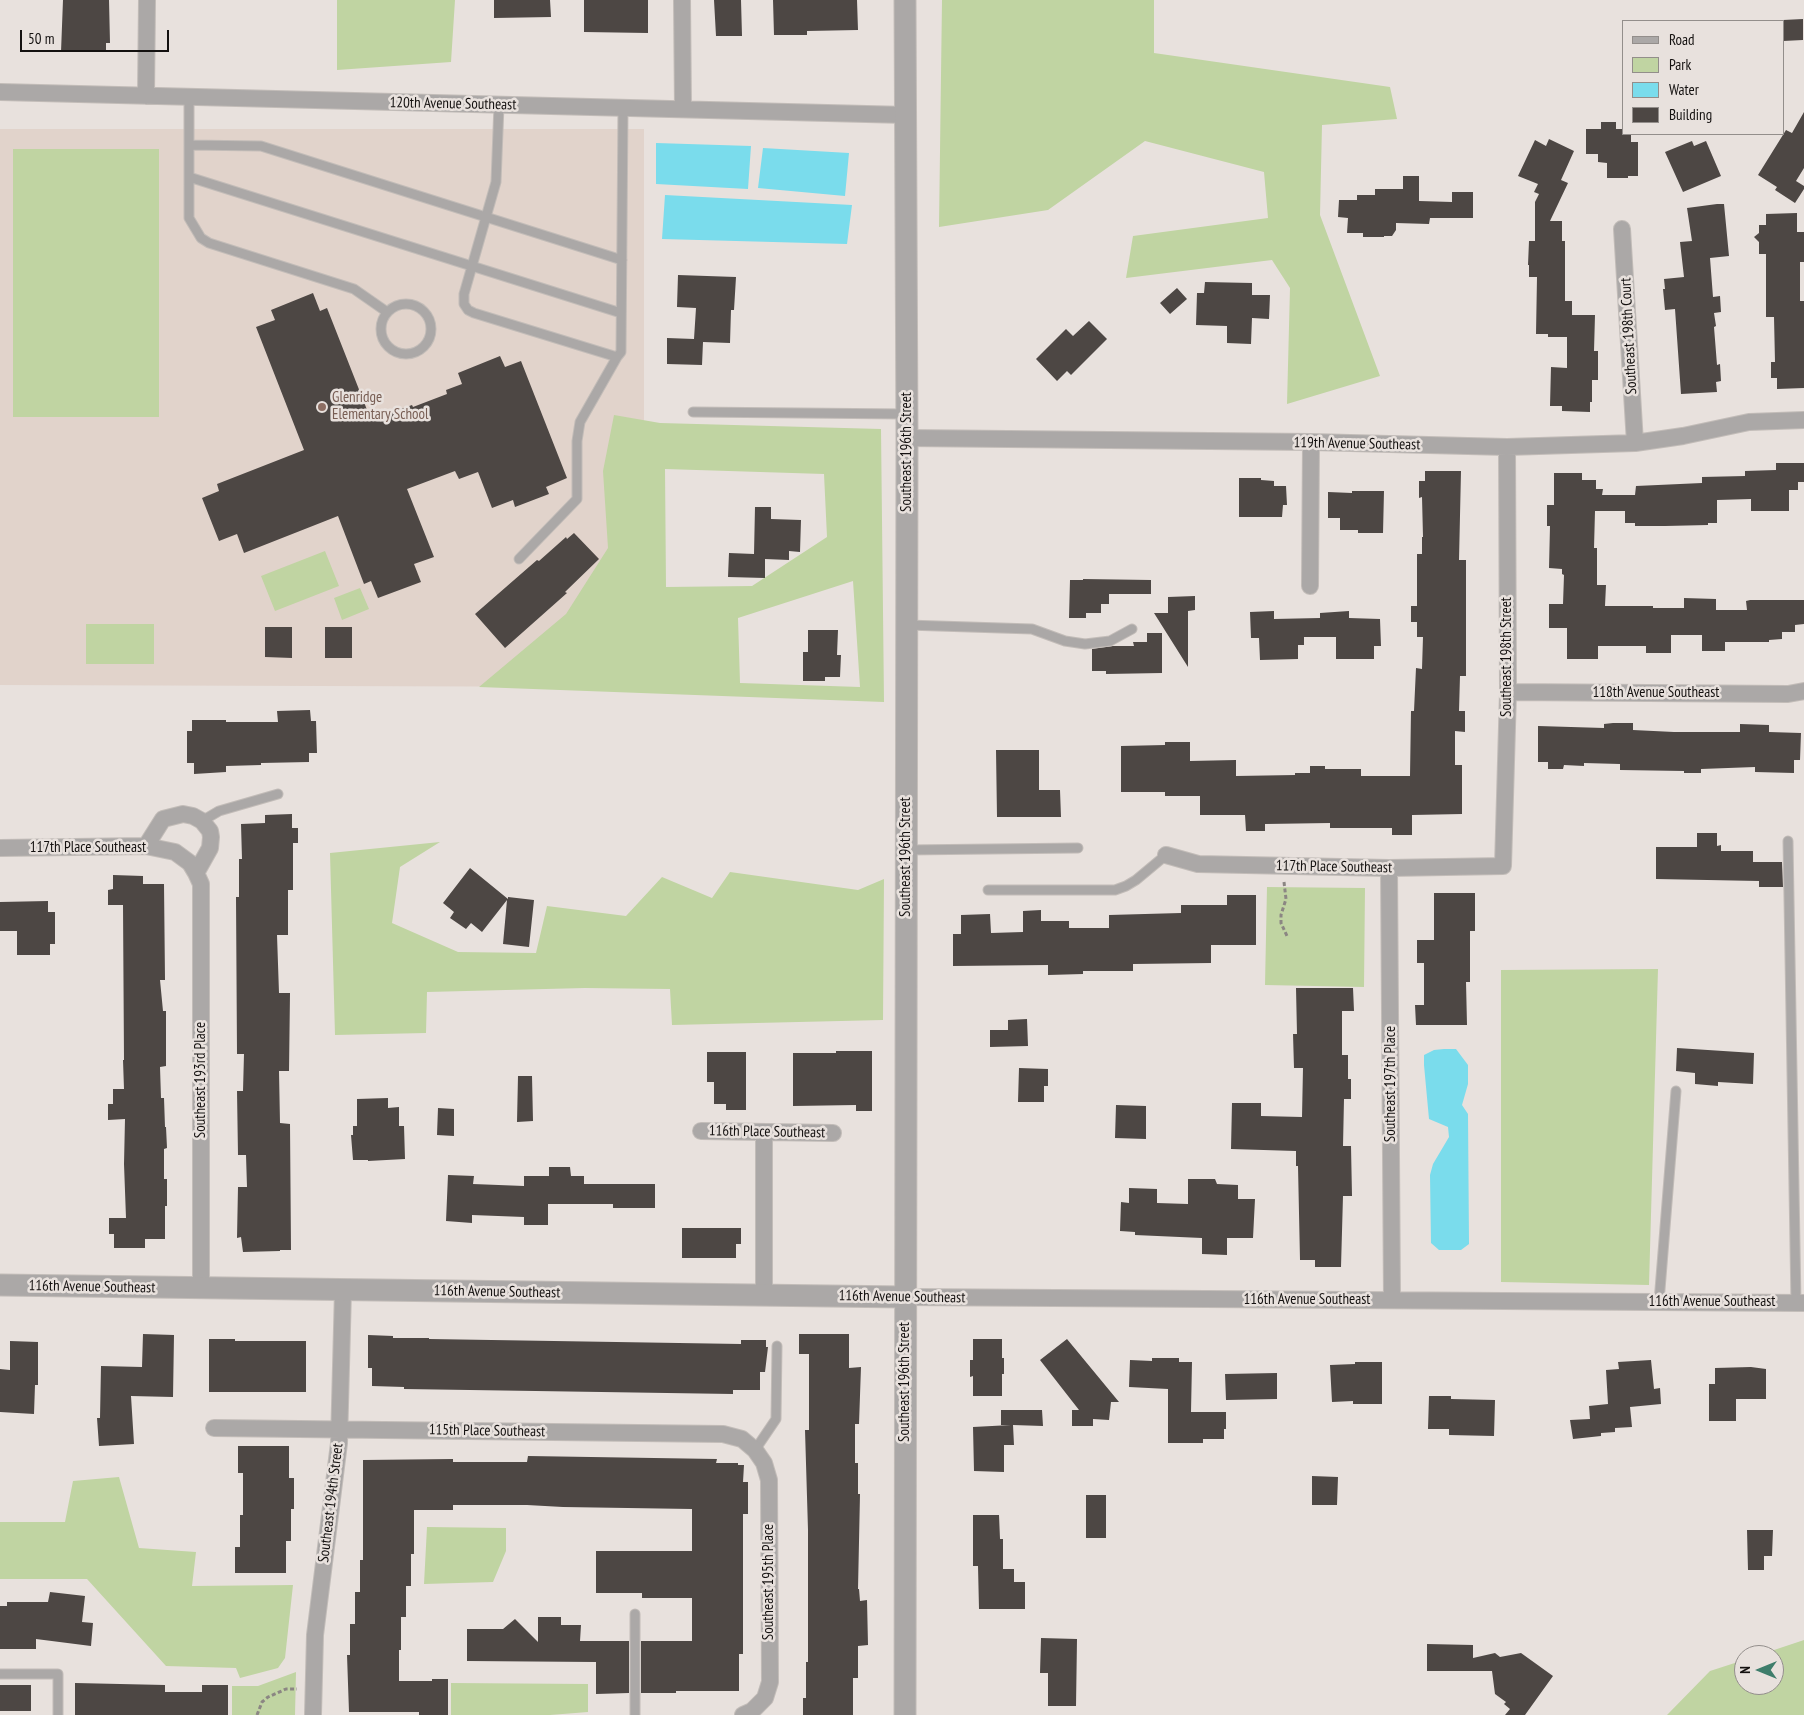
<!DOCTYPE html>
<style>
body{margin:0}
#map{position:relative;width:1804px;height:1715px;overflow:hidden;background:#e8e1dd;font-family:"PT Sans Narrow",sans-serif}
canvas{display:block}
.legend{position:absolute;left:1622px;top:20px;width:162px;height:115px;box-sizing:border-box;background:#e8e1dd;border:1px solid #938e8b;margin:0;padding:6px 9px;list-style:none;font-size:15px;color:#141110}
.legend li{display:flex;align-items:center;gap:10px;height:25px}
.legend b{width:25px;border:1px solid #938e8b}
.north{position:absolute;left:1734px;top:1645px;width:50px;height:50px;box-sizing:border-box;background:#e8e1dd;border:1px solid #938e8b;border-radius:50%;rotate:270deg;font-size:14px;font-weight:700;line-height:20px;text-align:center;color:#141110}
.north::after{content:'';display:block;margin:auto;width:18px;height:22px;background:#3e7d6b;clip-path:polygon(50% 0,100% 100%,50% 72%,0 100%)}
.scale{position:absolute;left:20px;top:30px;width:149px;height:22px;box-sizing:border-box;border:2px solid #141110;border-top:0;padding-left:6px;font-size:15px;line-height:18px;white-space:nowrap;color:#141110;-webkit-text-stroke:4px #e8e1dd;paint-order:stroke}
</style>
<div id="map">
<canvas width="1804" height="1715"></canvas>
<ul class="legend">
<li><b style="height:6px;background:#aba8a7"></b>Road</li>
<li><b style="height:14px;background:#c0d4a2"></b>Park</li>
<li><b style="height:14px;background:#7adcec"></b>Water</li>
<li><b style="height:14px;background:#4d4744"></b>Building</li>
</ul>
<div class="north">N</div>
<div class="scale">50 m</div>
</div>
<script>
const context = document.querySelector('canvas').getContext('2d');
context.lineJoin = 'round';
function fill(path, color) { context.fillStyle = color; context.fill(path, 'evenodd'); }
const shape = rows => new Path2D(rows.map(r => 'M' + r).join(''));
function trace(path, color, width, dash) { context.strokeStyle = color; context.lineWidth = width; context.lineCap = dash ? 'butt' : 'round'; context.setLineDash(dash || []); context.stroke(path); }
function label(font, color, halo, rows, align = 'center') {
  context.font = font + ' "PT Sans Narrow",sans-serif'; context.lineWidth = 5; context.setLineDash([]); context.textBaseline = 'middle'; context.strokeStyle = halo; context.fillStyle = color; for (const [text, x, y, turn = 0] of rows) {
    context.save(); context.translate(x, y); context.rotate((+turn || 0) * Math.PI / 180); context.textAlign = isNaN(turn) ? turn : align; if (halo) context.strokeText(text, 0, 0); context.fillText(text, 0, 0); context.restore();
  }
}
fill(shape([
 [0,129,644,129,644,687,0,685]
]), '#e1d3cb');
fill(shape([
 [337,0,455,0,451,62,337,70],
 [942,0,1154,0,1154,53,1390,87,1397,119,1322,125,1320,215,1380,376,1287,404,1290,288,1272,260,1126,278,1133,236,1268,218,1264,172,1145,141,1048,210,939,227],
 [13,149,159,149,159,417,13,417],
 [614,415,660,423,881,429,884,702,479,687,566,614,608,548,603,471],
 [665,469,824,474,827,537,752,586,666,587],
 [853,581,860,687,740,683,738,618],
 [325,551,339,586,275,611,261,576],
 [360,588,369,609,342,620,334,598],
 [86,624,154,624,154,664,86,664],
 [440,842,400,867,392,923,458,952,536,953,547,906,626,916,662,877,712,898,730,872,858,890,884,879,883,1020,672,1025,670,989,585,988,427,992,426,1033,335,1035,330,853],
 [1267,887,1365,888,1364,987,1265,985],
 [1658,969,1649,1285,1501,1282,1501,970],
 [119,1477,139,1548,196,1552,192,1586,293,1585,285,1658,278,1668,240,1678,236,1668,166,1666,87,1579,0,1579,0,1522,65,1522,73,1481],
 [427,1527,506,1528,506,1551,493,1582,424,1584],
 [1804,1640,1804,1715,1667,1715,1710,1671,1744,1660,1744,1685,1774,1685,1774,1655,1759,1655],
 [296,1672,295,1715,232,1715,232,1686,258,1686],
 [451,1683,588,1684,588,1712,550,1715,451,1715]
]), '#c0d4a2');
fill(shape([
 [656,143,751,146,748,189,656,184],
 [763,148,849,153,845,196,758,188],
 [665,195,852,205,847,244,662,239],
 [1444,1049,1456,1049,1468,1065,1468,1084,1462,1105,1468,1114,1469,1244,1461,1250,1439,1250,1431,1243,1430,1175,1433,1164,1449,1137,1448,1127,1429,1119,1424,1065,1424,1055,1434,1050]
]), '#7adcec');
fill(shape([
 [63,0,109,0,110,43,106,43,106,52,61,52],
 [494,0,550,0,551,17,494,18],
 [584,0,648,0,648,33,584,32],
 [714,0,741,0,742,36,716,36],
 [773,0,857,0,858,30,807,31,807,35,774,35],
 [1803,19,1803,40,1783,41,1783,20],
 [1804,112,1804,168,1796,181,1804,186,1804,189,1795,203,1775,190,1777,187,1758,175,1786,130,1792,133],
 [1601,122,1616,122,1616,129,1623,129,1623,134,1631,134,1631,142,1638,142,1638,176,1628,176,1628,178,1607,178,1607,163,1598,162,1598,154,1586,154,1586,129,1601,129],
 [1549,139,1574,151,1561,180,1568,183,1550,221,1562,221,1562,241,1565,241,1565,301,1572,301,1572,315,1595,315,1594,351,1598,351,1598,380,1592,380,1592,402,1590,402,1590,412,1562,411,1562,406,1550,406,1551,367,1567,368,1567,337,1548,337,1548,334,1536,334,1537,277,1529,277,1529,265,1528,265,1529,241,1535,241,1535,202,1539,194,1534,192,1538,184,1518,176,1535,140,1546,146],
 [1692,141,1694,146,1706,141,1721,176,1683,192,1665,152],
 [1403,176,1419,176,1419,201,1452,202,1452,192,1473,192,1473,218,1430,218,1429,224,1396,223,1396,230,1392,236,1384,236,1384,237,1363,237,1363,233,1347,233,1348,218,1338,217,1339,200,1357,200,1357,195,1375,195,1375,189,1403,189],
 [1717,204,1724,204,1729,256,1710,258,1713,297,1720,296,1721,312,1714,313,1716,326,1714,327,1717,365,1720,364,1721,381,1716,382,1717,392,1681,394,1675,309,1665,310,1663,289,1665,289,1664,279,1684,277,1680,242,1692,241,1687,208],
 [1797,213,1797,232,1804,232,1804,262,1800,262,1800,301,1804,301,1804,388,1777,389,1777,378,1771,378,1771,362,1775,362,1774,317,1766,317,1766,254,1759,254,1759,242,1754,237,1759,233,1759,225,1766,225,1766,214],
 [678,275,736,277,734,310,731,310,730,343,703,342,702,365,667,364,667,338,694,339,696,308,677,307],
 [1205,282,1252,283,1252,295,1270,295,1269,319,1252,318,1251,344,1227,343,1227,326,1196,325,1197,293,1204,293],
 [1177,288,1187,299,1170,314,1160,303],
 [313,293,320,311,327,308,371,420,412,405,413,407,447,394,446,390,462,384,458,373,500,356,505,367,521,361,567,478,546,487,549,494,515,507,513,500,492,508,478,472,459,479,455,471,407,489,434,557,414,564,421,582,378,598,371,581,364,584,338,516,244,553,237,534,219,541,202,498,219,491,217,484,304,450,256,327,275,320,271,310],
 [1089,321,1107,339,1071,375,1067,371,1057,381,1036,359,1066,329,1073,336],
 [1776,463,1804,463,1804,482,1798,482,1798,490,1789,490,1789,511,1751,511,1751,499,1717,500,1717,523,1708,523,1708,525,1665,526,1635,526,1635,523,1625,523,1625,511,1595,511,1594,548,1597,548,1597,585,1606,585,1605,606,1653,606,1653,608,1684,608,1684,598,1716,599,1716,610,1747,610,1746,601,1750,600,1804,600,1804,624,1795,625,1795,632,1782,632,1782,639,1769,640,1769,642,1725,642,1725,651,1702,651,1702,635,1671,635,1671,653,1646,653,1646,646,1598,646,1598,659,1567,659,1567,628,1549,628,1549,604,1563,604,1564,575,1562,574,1562,569,1549,568,1550,526,1547,526,1547,505,1554,505,1554,473,1582,473,1582,480,1596,480,1596,489,1603,489,1602,495,1635,495,1636,486,1702,483,1702,477,1745,476,1745,471,1776,470],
 [1425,471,1461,471,1459,560,1466,560,1466,676,1460,676,1459,711,1465,711,1465,732,1455,731,1455,765,1462,765,1462,814,1412,815,1412,835,1392,835,1392,828,1330,828,1330,823,1265,824,1265,831,1246,831,1245,815,1200,815,1200,796,1165,796,1165,792,1121,792,1121,746,1165,745,1165,742,1190,742,1190,761,1236,760,1236,776,1295,775,1295,773,1310,773,1310,766,1325,766,1325,769,1361,769,1361,776,1410,776,1411,711,1414,711,1416,668,1422,669,1423,637,1417,637,1417,622,1411,622,1411,606,1417,606,1417,554,1422,554,1422,537,1423,537,1422,497,1419,498,1419,481,1425,481],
 [1239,478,1261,478,1261,480,1274,481,1274,486,1286,486,1287,505,1283,505,1282,517,1239,517],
 [1352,491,1384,491,1383,533,1358,533,1358,530,1340,530,1340,518,1328,518,1328,492,1352,493],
 [755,507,771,507,771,519,801,520,800,552,789,551,789,560,765,559,765,578,728,577,729,553,754,554],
 [574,533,599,559,565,592,567,593,505,648,475,614,537,560,539,561,566,537,567,539],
 [1083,579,1151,580,1151,594,1109,594,1109,604,1101,604,1101,613,1086,613,1086,618,1069,618,1070,580,1083,580],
 [1195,596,1195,610,1188,611,1188,667,1154,613,1168,613,1168,597],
 [1274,611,1274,619,1320,618,1320,613,1349,611,1349,618,1380,619,1381,646,1374,646,1374,659,1336,659,1336,637,1304,637,1304,645,1298,645,1298,659,1260,660,1259,638,1251,638,1250,612],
 [265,627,292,627,292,658,265,657],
 [325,627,352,627,352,658,325,658],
 [808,630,838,630,837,655,841,655,840,677,825,677,825,681,803,681,803,652,808,652],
 [1147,633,1162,633,1162,673,1106,674,1106,671,1092,671,1092,649,1113,646,1134,646,1133,642,1147,642],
 [310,710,311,721,316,721,317,753,309,753,309,762,261,763,261,765,226,766,226,772,194,774,194,763,187,763,187,731,192,731,192,720,226,720,226,722,278,722,277,711],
 [1613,723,1633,723,1633,730,1674,732,1740,732,1740,724,1769,725,1769,732,1801,733,1800,760,1794,760,1794,773,1755,772,1755,767,1701,769,1701,773,1684,773,1684,771,1620,770,1620,764,1584,763,1584,766,1564,765,1563,769,1548,769,1548,762,1538,762,1538,726,1604,728,1604,724],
 [996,750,1039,750,1039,790,1060,790,1061,817,997,817],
 [292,814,292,828,298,828,298,843,293,843,293,890,288,890,288,935,277,935,279,993,290,993,289,1071,279,1071,280,1123,290,1124,291,1250,280,1250,280,1251,243,1252,241,1237,237,1238,238,1187,247,1187,246,1155,238,1155,237,1091,243,1091,244,1054,237,1054,236,897,239,897,239,859,242,859,241,824,265,823,265,815],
 [1697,833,1717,833,1717,846,1721,845,1721,851,1753,851,1753,862,1782,862,1783,887,1759,887,1759,881,1656,879,1656,847,1697,847],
 [470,868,508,899,508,897,534,900,529,947,503,944,507,900,482,932,471,923,466,929,450,918,454,912,443,903],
 [113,875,143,876,143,884,164,884,165,980,160,980,163,1011,166,1011,166,1066,160,1067,161,1098,164,1098,165,1127,166,1127,167,1148,164,1149,164,1179,167,1179,167,1206,165,1206,165,1239,145,1239,145,1248,114,1248,114,1234,109,1234,109,1218,126,1218,124,1164,125,1119,108,1120,108,1104,113,1104,113,1089,124,1089,123,1060,124,1060,123,905,108,905,108,890,113,889],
 [1434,893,1475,893,1475,931,1470,931,1470,982,1466,982,1467,1025,1416,1025,1415,1005,1424,1005,1424,963,1417,963,1417,940,1434,940],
 [1227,895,1256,895,1256,945,1211,945,1211,963,1133,964,1133,971,1083,971,1083,974,1048,975,1048,965,953,966,953,934,961,934,961,915,990,914,991,933,1023,932,1023,911,1041,910,1041,921,1069,921,1069,928,1109,928,1109,915,1181,913,1181,905,1227,905],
 [48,901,48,912,55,912,55,944,50,944,50,955,17,955,17,931,0,931,0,902],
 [1296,988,1353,988,1354,1011,1342,1011,1342,1055,1348,1055,1348,1079,1351,1079,1351,1099,1344,1099,1343,1146,1351,1146,1352,1196,1343,1196,1341,1267,1315,1267,1315,1260,1300,1260,1298,1166,1296,1166,1296,1151,1231,1149,1232,1103,1261,1103,1261,1116,1302,1117,1303,1068,1294,1068,1293,1034,1297,1034],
 [1027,1019,1028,1046,990,1047,990,1030,1008,1030,1008,1020],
 [1677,1048,1754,1053,1753,1084,1718,1082,1718,1086,1695,1084,1695,1073,1676,1071],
 [836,1051,872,1051,872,1111,856,1111,856,1105,793,1106,793,1053,836,1053],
 [707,1052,746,1052,746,1110,726,1110,726,1104,714,1104,714,1082,707,1082],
 [1019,1068,1048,1069,1048,1086,1044,1086,1044,1102,1018,1102],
 [518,1076,532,1076,533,1121,517,1122],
 [388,1098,388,1108,399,1107,399,1126,404,1126,405,1159,368,1161,368,1160,353,1160,351,1135,353,1135,353,1126,357,1126,357,1099],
 [1116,1105,1146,1106,1146,1139,1115,1138],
 [438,1108,454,1109,454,1136,437,1135],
 [549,1167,570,1167,571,1176,584,1176,584,1184,655,1184,655,1208,613,1208,613,1204,548,1204,548,1225,524,1225,524,1217,472,1215,472,1223,446,1221,448,1175,474,1176,473,1184,524,1186,524,1176,549,1176],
 [1188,1179,1215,1179,1217,1184,1238,1185,1238,1199,1255,1199,1253,1238,1227,1238,1227,1255,1202,1254,1202,1238,1135,1235,1135,1232,1120,1231,1121,1202,1129,1203,1129,1188,1157,1189,1157,1203,1188,1204],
 [682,1228,741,1228,741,1244,736,1244,736,1258,682,1258],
 [143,1334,174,1335,173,1397,131,1396,134,1444,99,1446,97,1418,100,1418,101,1366,142,1367],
 [799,1334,849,1334,849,1368,861,1367,859,1424,855,1424,855,1463,858,1463,858,1494,860,1494,858,1589,859,1589,860,1601,867,1600,868,1645,858,1646,858,1678,853,1678,853,1715,803,1715,803,1698,806,1698,806,1662,808,1662,808,1530,805,1430,809,1430,809,1354,799,1354],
 [368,1335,393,1336,393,1338,429,1338,429,1339,741,1344,741,1340,766,1340,766,1347,768,1347,765,1372,760,1372,760,1390,733,1390,733,1394,404,1389,404,1387,372,1386,372,1368,368,1368],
 [209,1339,235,1339,235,1341,306,1341,306,1392,209,1392],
 [973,1339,1002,1339,1002,1358,1004,1358,1004,1374,1002,1374,1002,1396,973,1396,973,1376,970,1377,970,1360,973,1360],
 [1067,1339,1119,1402,1111,1402,1109,1420,1093,1419,1093,1426,1072,1426,1072,1410,1079,1410,1040,1360],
 [10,1341,38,1342,38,1385,35,1385,34,1414,0,1412,0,1369,10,1370],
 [1152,1358,1179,1358,1179,1362,1192,1362,1191,1412,1226,1412,1226,1429,1224,1429,1224,1439,1203,1439,1203,1443,1168,1443,1168,1389,1129,1387,1130,1360,1152,1361],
 [1651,1360,1654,1389,1660,1388,1661,1404,1630,1407,1632,1427,1615,1428,1615,1432,1601,1433,1601,1436,1573,1439,1570,1420,1590,1419,1589,1406,1608,1404,1606,1370,1619,1369,1618,1362],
 [1355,1362,1382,1362,1382,1404,1353,1404,1353,1401,1332,1402,1330,1365,1355,1364],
 [1751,1367,1766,1369,1766,1399,1736,1399,1736,1421,1709,1421,1709,1384,1715,1384,1715,1368],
 [1277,1373,1277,1399,1226,1400,1225,1374],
 [1429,1396,1451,1396,1451,1399,1495,1400,1494,1436,1449,1435,1449,1429,1428,1429],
 [1001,1410,1042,1410,1043,1426,1013,1425,1014,1445,1004,1445,1004,1472,974,1471,973,1427,1011,1425,1001,1425],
 [238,1446,289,1446,289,1478,294,1478,294,1509,291,1509,291,1541,286,1541,286,1573,235,1573,235,1547,240,1547,240,1515,243,1515,243,1473,238,1473],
 [528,1456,717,1459,716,1463,738,1463,738,1465,744,1465,743,1482,748,1482,748,1514,743,1514,743,1654,739,1654,739,1691,676,1691,676,1693,641,1693,641,1641,692,1641,692,1598,642,1598,642,1593,596,1593,596,1551,692,1551,692,1509,563,1507,527,1505,453,1505,453,1510,414,1510,414,1554,411,1554,411,1586,406,1586,406,1617,401,1617,401,1650,399,1650,399,1681,432,1681,432,1679,448,1679,448,1715,419,1715,419,1712,349,1712,347,1655,350,1655,350,1624,355,1624,355,1592,360,1592,360,1560,363,1560,363,1460,453,1459,453,1462,527,1462],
 [1312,1476,1338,1477,1337,1505,1312,1505],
 [1086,1495,1106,1495,1106,1538,1086,1538],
 [973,1515,999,1515,1000,1539,1003,1539,1003,1569,1014,1569,1014,1582,1025,1582,1025,1609,979,1609,978,1566,973,1566],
 [1747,1530,1773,1530,1772,1556,1764,1556,1764,1570,1748,1570],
 [50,1592,85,1596,82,1622,93,1623,91,1646,36,1639,36,1649,0,1649,0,1606,7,1606,7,1602,48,1602],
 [538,1617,561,1617,561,1625,581,1625,580,1641,629,1641,629,1693,596,1694,596,1662,467,1661,467,1629,503,1629,515,1619,538,1642],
 [1041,1638,1077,1639,1076,1706,1048,1706,1048,1673,1040,1673],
 [1427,1644,1473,1645,1473,1658,1495,1653,1500,1657,1521,1653,1553,1676,1525,1715,1505,1715,1510,1709,1504,1704,1506,1702,1495,1694,1492,1671,1427,1671],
 [75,1683,165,1685,165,1692,202,1692,202,1685,228,1685,228,1715,75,1715],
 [0,1685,31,1685,31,1711,0,1711]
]), '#4d4744');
const service = shape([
 [189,97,189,218,201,238,209,243,354,289,387,312],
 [499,105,496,182,464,294,464,304,468,310,474,313,617,357,621,352,623,108],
 [189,145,261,146,622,260],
 [189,177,621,313],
 '381 329a25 25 0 1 1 50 0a25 25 0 1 1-50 0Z',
 [693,412,907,414],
 [519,559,577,499,577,441,580,422,617,357],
 [907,625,1032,629,1065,641,1085,644,1110,641,1132,629],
 [202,821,219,811,278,794],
 [1788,841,1796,1303],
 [906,850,1078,848],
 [988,890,1115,890,1126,886,1136,880,1166,855],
 [1659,1302,1676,1091],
 [755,1450,776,1419,777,1346],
 [0,1674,58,1674,58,1715],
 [635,1715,635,1614]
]);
const minor = shape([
 [682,0,683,109],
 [0,92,906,115],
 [146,96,147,0],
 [1622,229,1635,443],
 [907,438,1311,442,1507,447,1635,443,1683,436,1749,422,1804,420],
 [1310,586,1311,442],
 [1508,692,1788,694,1804,691],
 [146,846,163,819,183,814,193,816,202,821,210,831,211,837,210,848,196,873],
 [0,848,146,846,175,852,190,863,196,873,201,884,201,1288],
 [1166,855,1198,864,1389,868,1503,866,1508,692,1507,447],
 [1389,868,1392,1300],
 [701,1131,833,1133],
 [764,1132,764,1295],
 [905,1297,1804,1303],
 [214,1428,723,1434,742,1439,755,1450,764,1463,769,1480,770,1682,765,1698,752,1711,743,1715],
 [313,1715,315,1635,339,1443,343,1290]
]);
const tertiary = shape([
 [0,1285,905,1297],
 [905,1715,907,438,905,0]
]);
trace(service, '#c2bcb8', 11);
trace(minor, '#c2bcb8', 18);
trace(tertiary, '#c2bcb8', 23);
trace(shape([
 [1284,882,1286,899,1281,915,1281,923,1287,936],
 [257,1715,262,1702,268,1697,286,1689,297,1689]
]), '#8b8683', 3, [4, 2.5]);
trace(service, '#aba8a7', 9);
trace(minor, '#aba8a7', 16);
trace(tertiary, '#aba8a7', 21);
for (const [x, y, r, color] of [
 [322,407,5,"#8d6e63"]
]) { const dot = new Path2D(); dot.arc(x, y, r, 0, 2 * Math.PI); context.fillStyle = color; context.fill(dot); trace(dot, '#e8e1dd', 2); }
label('15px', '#141110', '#e8e1dd', [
 ["120th Avenue Southeast",453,104,1],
 ["Southeast 198th Court",1629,336,-93],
 ["119th Avenue Southeast",1357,444,1],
 ["Southeast 196th Street",907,452,-90],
 ["Southeast 198th Street",1507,657,-90],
 ["118th Avenue Southeast",1656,693],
 ["117th Place Southeast",88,848],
 ["Southeast 196th Street",906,857,-90],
 ["117th Place Southeast",1334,867,1],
 ["Southeast 193rd Place",201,1080,-90],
 ["Southeast 197th Place",1391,1084,-90],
 ["116th Place Southeast",767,1132,1],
 ["116th Avenue Southeast",92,1287,1],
 ["116th Avenue Southeast",497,1292,1],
 ["116th Avenue Southeast",902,1297,1],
 ["116th Avenue Southeast",1307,1300],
 ["116th Avenue Southeast",1712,1302],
 ["Southeast 196th Street",905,1382,-90],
 ["115th Place Southeast",487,1431,1],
 ["Southeast 194th Street",331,1503,-83],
 ["Southeast 195th Place",769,1582,-90]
]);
label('15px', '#785e54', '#e8e1dd', [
 ["Glenridge",332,398],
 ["Elementary School",332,415]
], 'left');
</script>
